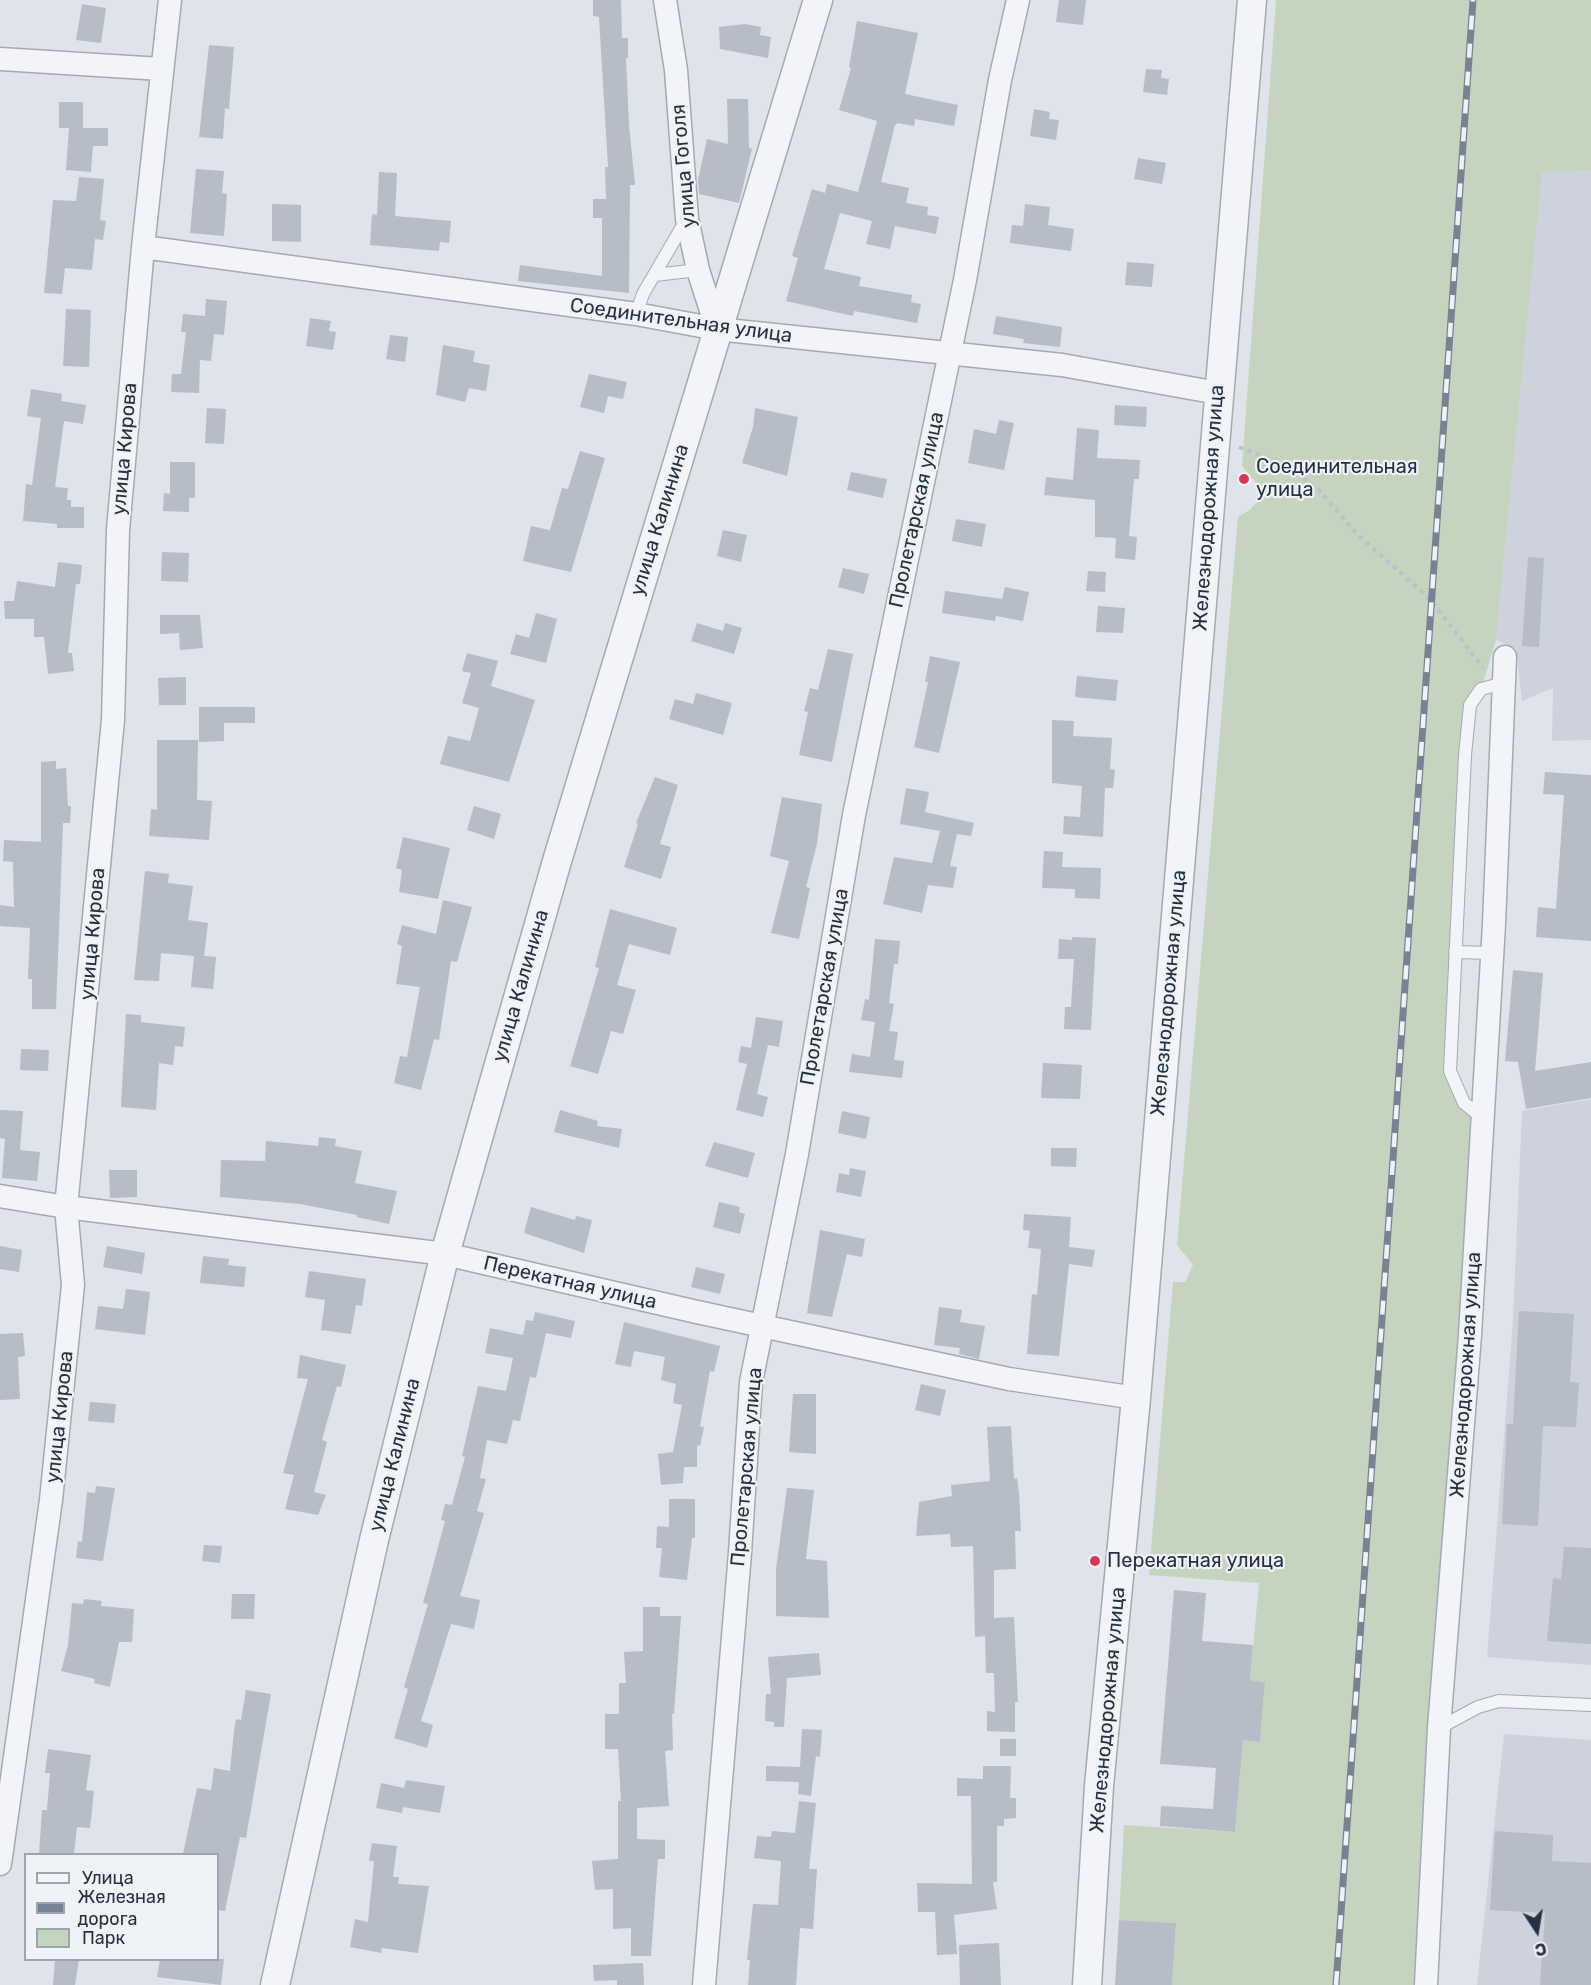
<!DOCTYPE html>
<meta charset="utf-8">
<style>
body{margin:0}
#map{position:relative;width:1591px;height:1985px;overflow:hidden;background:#dfe3ea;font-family:Rubik,sans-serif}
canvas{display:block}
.legend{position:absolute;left:24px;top:1853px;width:195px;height:108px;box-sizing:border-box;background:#eff2f7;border:2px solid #9fa5af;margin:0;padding:8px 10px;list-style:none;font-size:18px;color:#263142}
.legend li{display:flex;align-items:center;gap:12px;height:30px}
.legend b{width:30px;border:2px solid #9fa5af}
.north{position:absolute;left:1507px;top:1901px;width:60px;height:60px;-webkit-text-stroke:4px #eff2f7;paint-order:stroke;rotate:168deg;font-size:16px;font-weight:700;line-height:24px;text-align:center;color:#263142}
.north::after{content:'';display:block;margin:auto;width:21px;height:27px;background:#263142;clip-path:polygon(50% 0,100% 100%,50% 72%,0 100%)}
</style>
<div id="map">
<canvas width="1591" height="1985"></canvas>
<ul class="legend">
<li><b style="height:8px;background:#f2f4f8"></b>Улица</li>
<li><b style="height:8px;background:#778395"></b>Железная дорога</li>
<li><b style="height:16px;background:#c5d4bf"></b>Парк</li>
</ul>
<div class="north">С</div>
</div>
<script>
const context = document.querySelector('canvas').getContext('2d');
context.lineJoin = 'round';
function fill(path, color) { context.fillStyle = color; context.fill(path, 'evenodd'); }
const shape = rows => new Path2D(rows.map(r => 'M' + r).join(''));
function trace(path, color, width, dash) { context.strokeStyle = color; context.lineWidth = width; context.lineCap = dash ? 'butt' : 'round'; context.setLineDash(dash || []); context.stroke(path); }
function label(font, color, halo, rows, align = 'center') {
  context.font = font + ' Rubik,sans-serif'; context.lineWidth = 4.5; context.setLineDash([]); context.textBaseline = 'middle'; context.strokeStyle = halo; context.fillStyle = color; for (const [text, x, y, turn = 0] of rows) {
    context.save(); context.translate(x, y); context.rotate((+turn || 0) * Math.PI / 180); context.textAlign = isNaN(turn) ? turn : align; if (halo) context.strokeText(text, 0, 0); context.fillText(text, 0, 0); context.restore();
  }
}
fill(shape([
 [1591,170,1591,740,1552,741,1553,688,1522,701,1516,649,1496,640,1542,172],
 [1591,1099,1591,1665,1487,1657,1513,1320,1522,1111],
 [1504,1734,1591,1740,1591,1985,1477,1985]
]), '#cdd2dc');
fill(shape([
 [1276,0,1591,0,1591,170,1542,173,1496,640,1481,689,1470,705,1450,1071,1464,1103,1483,1118,1426,1985,1172,1985,1176,1923,1119,1920,1124,1825,1235,1832,1243,1740,1260,1741,1265,1682,1250,1680,1259,1583,1149,1575,1173,1282,1185,1282,1193,1265,1177,1245,1238,517,1251,509,1264,493,1242,466]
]), '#c5d4bf');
fill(shape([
 [593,0,621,0,622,38,628,38,628,58,626,58,629,125,635,185,630,185,629,293,518,281,520,265,602,276,602,218,593,218,593,199,606,199,605,167,608,167,599,17,593,16],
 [1059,0,1086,0,1083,25,1056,22],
 [82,4,106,8,101,43,76,40],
 [857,21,918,33,905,94,958,105,954,126,915,119,914,126,898,123,895,125,881,182,909,188,906,203,928,207,927,215,939,217,936,234,895,226,890,249,866,244,872,221,840,213,824,269,861,277,859,286,912,295,911,302,921,304,917,323,854,311,853,316,786,301,798,258,792,256,812,189,825,193,827,184,858,192,877,121,839,110,851,68,849,67],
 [745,24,761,27,760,35,771,37,768,58,720,49,719,27],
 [209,45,234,47,229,109,225,108,223,139,199,137],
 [1146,69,1162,70,1161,78,1169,79,1167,95,1143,92],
 [727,99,748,99,749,148,752,149,739,203,699,194,698,180,707,139,728,144],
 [59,102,83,102,83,128,59,128],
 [1034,109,1050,112,1049,119,1059,120,1056,140,1030,136],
 [69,128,108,128,108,146,93,146,91,172,66,170],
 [1138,158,1166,163,1162,184,1134,179],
 [196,169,224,171,222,193,227,194,224,236,190,233],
 [379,172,397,173,395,216,451,221,449,243,440,242,439,251,370,245,372,214,377,215],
 [79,177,104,179,100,220,106,221,103,240,95,239,92,270,65,268,62,294,44,293,53,200,76,201],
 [272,204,301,205,301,242,272,241],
 [1025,204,1050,207,1048,225,1074,229,1071,251,1010,243,1012,225,1023,226],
 [1127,262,1154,264,1152,287,1125,285],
 [206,299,227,301,224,335,214,334,211,361,200,360,199,393,171,392,172,374,181,374,186,332,181,332,183,314,205,316],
 [66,309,91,310,89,367,63,366],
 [996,316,1062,327,1060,347,1023,343,1024,339,993,334],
 [310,318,331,321,329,331,336,332,333,350,306,346],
 [390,335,408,337,405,362,386,359],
 [443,345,475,351,473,362,490,365,486,391,469,388,465,402,436,395],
 [589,374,627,382,623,399,608,396,604,413,580,407],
 [31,389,62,394,61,401,86,405,83,424,64,421,55,487,68,488,67,500,71,500,71,507,84,507,84,528,57,528,57,524,23,521,26,484,32,485,41,418,27,416],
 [1115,405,1147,407,1146,427,1114,425],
 [207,408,226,409,224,444,205,443],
 [755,408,798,417,787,476,742,463,753,427],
 [999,420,1014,423,1004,470,968,463,974,429,996,434],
 [1077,428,1099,430,1097,458,1140,460,1139,479,1134,479,1129,536,1137,537,1135,560,1115,558,1116,538,1095,537,1095,500,1044,495,1046,477,1073,480],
 [580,451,605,458,571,572,523,561,531,526,550,530,562,488,568,489],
 [170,462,195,462,195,498,189,498,189,512,163,511,164,493,170,494],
 [851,472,887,479,883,498,847,490],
 [956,519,986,524,982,547,952,541],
 [723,530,747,535,741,562,717,556],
 [162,552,189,553,188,582,161,581],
 [1528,557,1544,558,1539,647,1522,646],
 [58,562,82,565,80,584,76,584,68,653,72,653,74,671,48,674,44,637,34,637,34,619,5,619,4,601,14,601,17,581,55,587],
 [843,568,869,574,864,594,838,587],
 [1088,571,1106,572,1105,592,1086,591],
 [1005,587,1029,592,1023,621,996,616,995,621,942,613,945,591,1002,599],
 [1098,606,1125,608,1123,633,1096,632],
 [536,613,557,619,546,663,510,654,516,634,529,638],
 [160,615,200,615,203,648,180,650,179,633,160,634],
 [697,623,723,631,725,623,742,628,734,654,691,641],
 [828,649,853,654,832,762,799,755,808,712,804,711,810,688,818,690],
 [467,653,498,661,491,686,535,700,509,782,440,764,448,736,470,741,479,708,462,703,471,673,462,671],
 [930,656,960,662,939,753,914,747,928,682,925,682],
 [1077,676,1118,680,1116,701,1075,697],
 [186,677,186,705,159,705,158,678],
 [696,693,732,703,723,735,669,719,675,699,693,704],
 [199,707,255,707,255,723,224,723,224,741,199,742],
 [1052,720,1074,721,1073,736,1112,738,1110,769,1115,770,1113,788,1105,788,1103,837,1063,834,1064,816,1080,817,1082,786,1052,783],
 [157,740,198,740,197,800,212,801,209,840,149,836,151,809,157,810],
 [56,761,56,769,66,768,68,806,71,806,70,823,63,823,56,1009,32,1009,32,979,28,979,30,928,0,926,0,905,14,907,13,862,3,861,4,840,41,842,41,762],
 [1545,772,1591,775,1591,941,1536,937,1538,907,1556,909,1564,795,1543,794],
 [655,777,678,785,660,844,671,847,661,879,624,867,638,824,636,823],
 [906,788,929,792,925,812,974,823,971,836,957,834,950,866,957,867,953,888,928,885,922,913,883,904,894,857,932,863,940,831,900,824],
 [782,797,822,804,817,844,806,887,810,888,799,939,771,933,789,861,770,856],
 [474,806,501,814,494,839,467,830],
 [403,837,450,848,438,899,399,892,402,870,396,868],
 [1044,851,1063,852,1062,867,1101,868,1100,899,1075,898,1075,889,1042,888],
 [145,871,169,874,168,883,193,886,188,920,208,923,204,956,216,957,213,989,191,987,194,956,161,953,159,981,134,980],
 [443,900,472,907,457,962,451,961,439,1040,434,1039,421,1090,394,1083,400,1056,407,1057,420,987,396,984,402,946,397,944,402,925,436,934],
 [610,909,677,928,670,955,629,944,617,985,636,990,623,1034,611,1031,598,1074,570,1066,599,968,595,967],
 [1072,937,1096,938,1091,1030,1064,1029,1065,1007,1071,1007,1074,959,1058,959,1059,939,1072,940],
 [875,939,900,941,898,964,894,964,889,1003,894,1004,889,1031,898,1032,894,1060,904,1061,902,1078,849,1072,852,1054,870,1057,875,1022,861,1020,865,999,869,1000],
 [1513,970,1543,973,1535,1071,1591,1062,1591,1098,1526,1109,1518,1062,1505,1061],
 [126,1014,141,1015,141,1022,185,1027,183,1047,175,1046,173,1065,159,1063,156,1110,121,1107],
 [756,1017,783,1021,779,1047,768,1045,757,1094,768,1097,763,1117,736,1110,747,1064,738,1062,741,1046,751,1048],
 [21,1049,49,1050,48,1071,20,1070],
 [1043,1063,1082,1065,1080,1099,1041,1098],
 [0,1110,23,1111,20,1150,40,1152,37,1181,2,1178,5,1139,0,1138],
 [560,1110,598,1121,597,1126,622,1129,619,1148,554,1132],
 [842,1111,870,1117,866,1139,838,1133],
 [319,1137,336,1139,335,1146,362,1151,355,1183,397,1191,389,1224,357,1217,357,1215,300,1204,220,1197,221,1160,265,1161,266,1141,318,1146],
 [714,1142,755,1153,748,1178,705,1166],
 [1051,1148,1077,1148,1076,1167,1051,1166],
 [850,1168,866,1171,861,1197,836,1192,839,1173,849,1175],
 [109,1170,137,1170,137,1197,110,1198],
 [719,1202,740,1207,739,1212,745,1214,740,1234,713,1227],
 [531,1207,575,1220,576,1216,592,1220,584,1253,524,1233],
 [1024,1214,1071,1217,1069,1247,1095,1250,1092,1267,1069,1264,1059,1356,1027,1354,1032,1294,1037,1295,1041,1249,1028,1248,1030,1231,1023,1230],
 [820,1230,865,1239,862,1257,847,1254,832,1317,807,1313],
 [0,1246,22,1250,19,1272,0,1269],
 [107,1246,145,1253,142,1274,103,1267],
 [203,1256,229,1259,228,1265,246,1267,244,1287,200,1283],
 [696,1267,725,1274,720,1294,691,1287],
 [309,1271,366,1279,362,1306,356,1305,351,1334,321,1330,325,1300,305,1297],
 [126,1289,150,1292,145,1335,95,1329,98,1306,123,1309],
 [939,1307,962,1310,960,1322,985,1326,979,1359,959,1354,960,1348,934,1345],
 [1519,1311,1574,1314,1570,1382,1579,1383,1576,1427,1543,1426,1538,1526,1502,1524,1507,1424,1513,1424],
 [535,1312,575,1321,571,1338,546,1333,536,1378,530,1377,520,1421,513,1420,507,1444,487,1440,480,1478,486,1479,477,1511,484,1513,460,1596,480,1600,474,1629,451,1624,421,1721,433,1725,427,1748,394,1738,408,1689,404,1687,428,1604,423,1603,445,1521,441,1520,445,1504,452,1505,465,1457,462,1456,478,1386,506,1391,513,1358,485,1353,490,1328,523,1335,526,1320,533,1321],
 [624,1322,720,1346,714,1372,710,1371,700,1426,704,1427,700,1446,697,1445,697,1467,684,1467,683,1483,661,1485,658,1454,673,1452,682,1405,673,1403,676,1384,661,1380,665,1357,634,1351,631,1367,615,1364],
 [23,1333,25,1356,18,1357,20,1399,0,1400,0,1334],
 [300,1355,346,1365,341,1387,337,1386,322,1440,327,1442,314,1492,326,1495,318,1515,285,1509,294,1475,283,1473,308,1379,297,1378],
 [921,1384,946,1390,940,1416,915,1410],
 [793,1394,816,1394,816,1454,789,1452],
 [90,1402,116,1404,114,1423,88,1421],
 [1011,1426,1014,1479,1017,1478,1019,1493,1021,1531,1015,1531,1016,1569,994,1570,994,1618,1014,1617,1018,1702,1015,1702,1015,1732,987,1731,987,1711,995,1712,994,1673,986,1673,985,1636,975,1637,973,1546,951,1547,950,1534,916,1536,919,1502,952,1496,951,1485,990,1481,987,1427],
 [96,1486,115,1488,103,1561,76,1558,78,1541,82,1542,87,1492,95,1493],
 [787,1488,814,1490,806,1559,827,1561,829,1618,776,1616,776,1569],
 [669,1499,695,1499,695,1538,692,1538,687,1580,659,1577,662,1548,656,1548,657,1526,669,1527],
 [204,1545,222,1546,220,1563,202,1561],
 [1564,1547,1591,1548,1591,1644,1547,1641,1553,1578,1561,1579],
 [1174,1590,1206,1593,1202,1641,1253,1645,1250,1680,1265,1682,1260,1742,1243,1740,1235,1832,1160,1826,1161,1806,1213,1809,1216,1768,1160,1764],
 [232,1594,255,1594,254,1619,231,1619],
 [84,1599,102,1601,101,1606,134,1609,132,1642,119,1642,110,1687,94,1683,95,1679,61,1671,68,1645,72,1603,83,1604],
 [643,1607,660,1607,660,1616,681,1616,674,1714,672,1714,673,1750,665,1751,669,1806,637,1808,637,1839,665,1840,665,1859,658,1859,651,1956,631,1956,631,1928,613,1929,613,1889,595,1890,592,1861,618,1859,618,1801,621,1801,618,1749,605,1749,605,1714,619,1714,619,1683,626,1683,624,1652,643,1651],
 [819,1653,821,1675,787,1678,784,1727,774,1727,774,1722,765,1721,766,1694,771,1694,768,1657],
 [246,1690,271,1694,246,1838,240,1837,225,1911,218,1910,218,1854,183,1854,197,1788,211,1790,214,1768,230,1771,234,1731,236,1719,241,1720],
 [802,1729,822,1730,820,1757,816,1756,811,1796,798,1794,799,1782,766,1781,766,1766,800,1767],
 [1000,1739,1016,1739,1016,1756,1000,1756],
 [48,1749,91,1755,86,1790,94,1791,90,1828,77,1827,74,1854,39,1854,42,1810,47,1810,50,1773,45,1773],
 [983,1766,1011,1766,1010,1798,1016,1798,1016,1818,1004,1819,1004,1826,997,1826,997,1882,993,1882,997,1909,954,1915,957,1954,937,1955,935,1912,918,1912,917,1883,972,1884,971,1796,957,1796,957,1778,983,1779],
 [406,1780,445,1786,440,1813,403,1807,402,1813,376,1808,381,1783,404,1788],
 [799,1801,816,1803,809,1869,817,1869,813,1929,800,1928,796,1985,748,1985,750,1960,747,1960,753,1904,778,1905,781,1861,754,1858,757,1836,771,1837,772,1831,795,1833],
 [1495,1831,1553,1835,1552,1861,1591,1863,1591,1985,1540,1985,1545,1913,1490,1910],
 [372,1843,397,1846,393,1877,399,1877,398,1884,429,1886,418,1953,382,1948,381,1953,350,1947,355,1919,368,1922,374,1861,369,1861],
 [1119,1920,1176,1923,1172,1985,1115,1985],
 [999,1943,1001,1985,960,1985,959,1945],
 [55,1959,79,1959,75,1985,53,1985],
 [160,1959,224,1959,221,1985,157,1977],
 [643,1963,644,1985,617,1985,617,1980,594,1981,593,1965]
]), '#b6bdc7');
const service = shape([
 [655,275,698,270],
 [636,314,643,294,686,220],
 [1455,952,1492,953],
 [1483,1118,1464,1103,1450,1071,1465,755,1470,705,1481,689,1504,683],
 [1439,1728,1478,1707,1499,1701,1591,1705]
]);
const minor = shape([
 [665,0,676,70,687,219,698,270,717,329],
 [0,59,161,69],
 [143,247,636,314,717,329,1062,365,1218,393],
 [0,1196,66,1207,445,1254,697,1312,1009,1379,1136,1398],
 [0,1864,51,1500,73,1285,66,1207,113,720,118,530,143,247,170,0],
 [704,1985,740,1553,751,1382,797,1154,854,815,965,280,1000,80,1018,0],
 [1426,1985,1439,1728,1470,1335,1494,924,1505,657]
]);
const tertiary = shape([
 [275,1985,374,1540,445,1254,557,861,818,0],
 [1087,1985,1099,1786,1136,1398,1252,0]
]);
trace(service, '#a4aab4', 14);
trace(minor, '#a4aab4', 25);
trace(tertiary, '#a4aab4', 31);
trace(shape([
 [1239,447,1286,465,1319,490,1356,533,1431,600,1483,668]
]), '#bdc1c9', 4, [4.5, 4.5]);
trace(service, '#f2f4f8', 12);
trace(minor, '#f2f4f8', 22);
trace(tertiary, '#f2f4f8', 28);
const rail = shape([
 [1336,1985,1473,0]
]);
trace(rail, '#778395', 7);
trace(rail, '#eff2f7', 4.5, [14]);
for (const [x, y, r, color] of [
 [1244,479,6,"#da3953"],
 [1095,1561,6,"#da3953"]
]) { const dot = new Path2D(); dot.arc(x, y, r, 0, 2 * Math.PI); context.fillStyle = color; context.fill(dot); trace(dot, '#eff2f7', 2); }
label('20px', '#263142', '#eff2f7', [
 ["улица Гоголя",684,166,-95],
 ["Соединительная улица",681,321,8],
 ["улица Кирова",125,449,-85],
 ["Железнодорожная улица",1209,508,-86],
 ["Пролетарская улица",917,510,-78],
 ["улица Калинина",660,520,-73],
 ["улица Кирова",93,934,-85],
 ["улица Калинина",521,986,-74],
 ["Пролетарская улица",825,987,-80],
 ["Железнодорожная улица",1169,993,-85],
 ["Перекатная улица",570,1283,13],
 ["Железнодорожная улица",1466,1375,-86],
 ["улица Кирова",60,1417,-84],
 ["улица Калинина",395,1455,-76],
 ["Пролетарская улица",747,1467,-85],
 ["Железнодорожная улица",1108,1710,-85]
]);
label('20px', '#263142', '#eff2f7', [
 ["Соединительная",1256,467],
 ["улица",1256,490],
 ["Перекатная улица",1107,1561]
], 'left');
</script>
